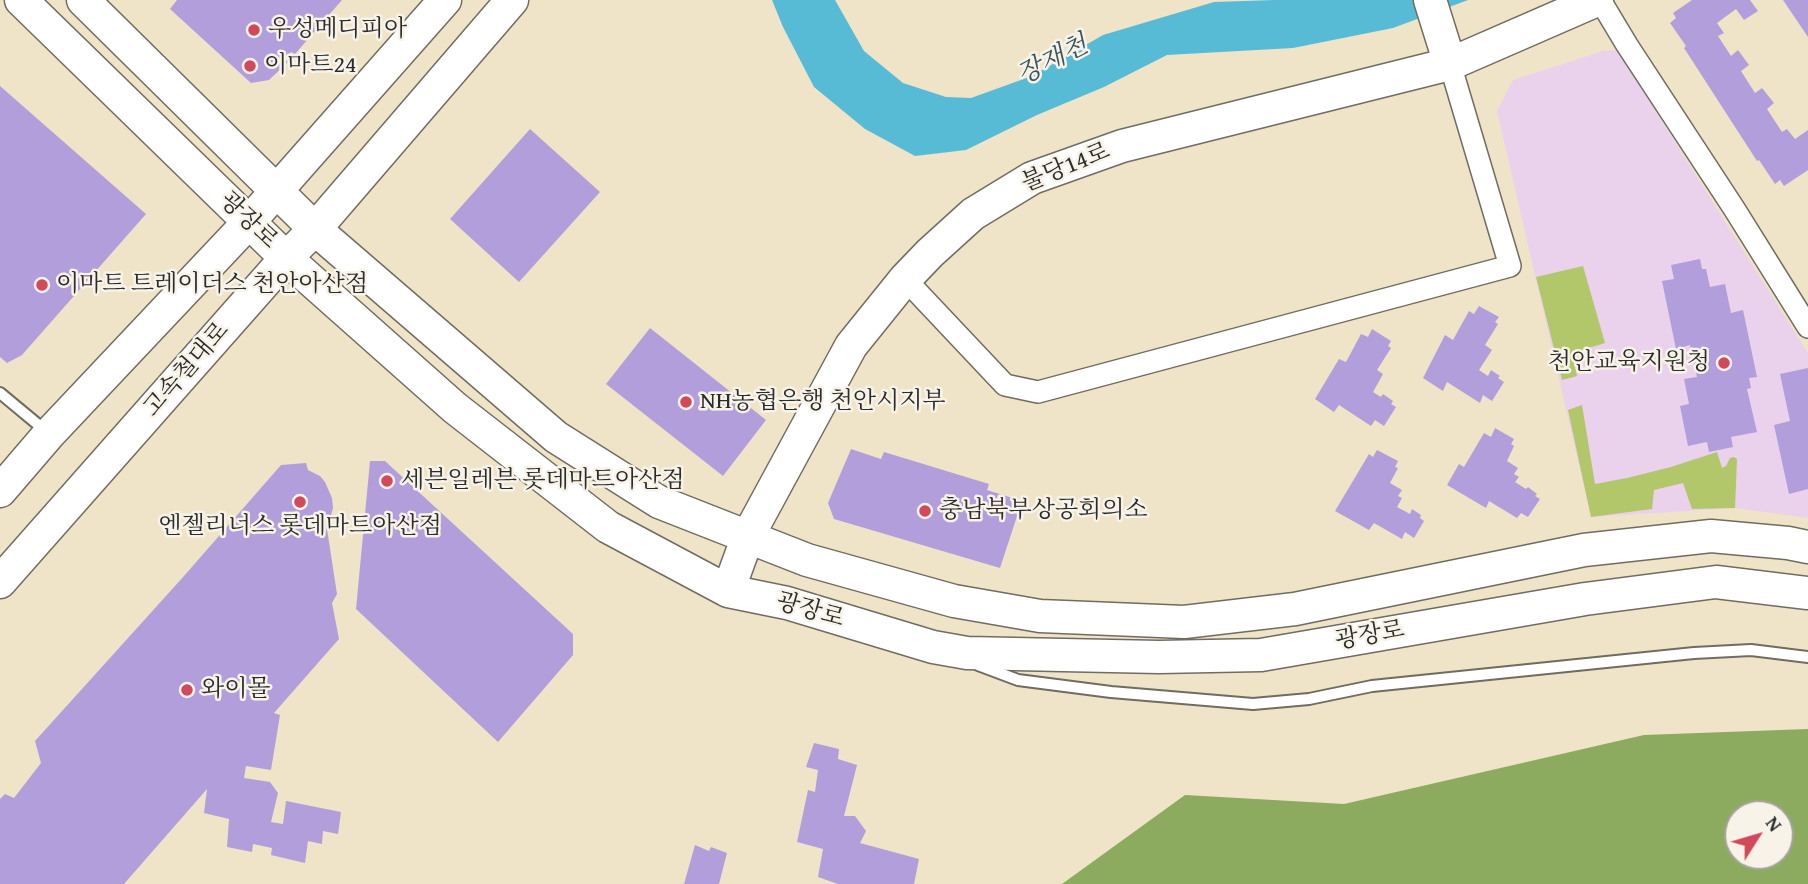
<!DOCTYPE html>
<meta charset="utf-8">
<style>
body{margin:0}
#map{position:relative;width:1808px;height:884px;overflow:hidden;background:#efe4c8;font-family:"Gentium Book Plus",serif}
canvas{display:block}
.north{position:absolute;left:1724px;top:800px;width:70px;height:70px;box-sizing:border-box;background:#f7f3e8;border:2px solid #a5a39c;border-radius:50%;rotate:53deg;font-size:19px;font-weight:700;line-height:28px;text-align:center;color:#2b2b2b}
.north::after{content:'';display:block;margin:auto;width:24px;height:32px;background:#d1495b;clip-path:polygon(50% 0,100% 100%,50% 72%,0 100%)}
</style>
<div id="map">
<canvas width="1808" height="884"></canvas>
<div class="north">N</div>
</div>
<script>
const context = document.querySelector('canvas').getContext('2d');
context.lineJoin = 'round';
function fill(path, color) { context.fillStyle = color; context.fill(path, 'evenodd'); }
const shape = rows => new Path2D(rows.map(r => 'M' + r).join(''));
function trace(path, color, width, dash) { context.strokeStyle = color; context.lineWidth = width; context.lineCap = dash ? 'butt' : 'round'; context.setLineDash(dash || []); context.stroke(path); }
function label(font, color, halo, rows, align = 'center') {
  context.font = font + ' "Gentium Book Plus","Noto Serif KR",serif'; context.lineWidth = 5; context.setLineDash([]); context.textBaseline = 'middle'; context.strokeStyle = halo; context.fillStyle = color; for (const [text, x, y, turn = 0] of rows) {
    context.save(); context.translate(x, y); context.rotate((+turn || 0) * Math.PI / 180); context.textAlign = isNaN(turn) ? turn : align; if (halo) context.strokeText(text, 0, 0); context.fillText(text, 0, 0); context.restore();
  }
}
fill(shape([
 [1617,50,1808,353,1808,518,1735,508,1591,517,1497,111,1513,80,1603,51]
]), '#ead1ec');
fill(shape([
 [1583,266,1605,343,1572,353,1577,376,1562,380,1536,277],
 [1582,405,1595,484,1627,478,1671,467,1717,452,1722,468,1726,466,1730,458,1734,457,1737,459,1735,508,1692,509,1683,483,1654,490,1652,509,1591,517,1568,410]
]), '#b2c66a');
fill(shape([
 [1808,729,1808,884,1062,884,1185,795,1344,804,1644,735],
 [1738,814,1780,814,1780,856,1738,856]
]), '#8dab5e');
fill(shape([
 [772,0,835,0,864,51,903,83,946,97,971,98,1032,76,1103,35,1214,2,1274,0,1468,0,1393,28,1293,48,1167,55,1104,87,1037,115,966,150,915,156,865,129,814,87,783,27]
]), '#58bbd6');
fill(shape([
 [177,0,342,0,295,54,291,52,285,59,288,62,269,80,251,83,170,9],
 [1692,0,1750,0,1758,11,1744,20,1736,9,1717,23,1724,33,1718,36,1731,56,1738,50,1749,65,1741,71,1755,93,1762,88,1774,103,1767,109,1782,132,1787,129,1795,139,1808,130,1808,170,1784,186,1780,180,1775,184,1759,160,1757,161,1684,48,1686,46,1670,23,1676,18,1673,13],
 [1783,0,1808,0,1808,37],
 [0,86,146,214,22,355,7,363,0,357],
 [530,129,600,192,519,282,450,219],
 [1700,259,1702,269,1706,269,1710,287,1725,284,1731,313,1743,310,1757,377,1749,378,1751,388,1747,389,1757,432,1731,437,1733,447,1709,452,1707,442,1688,446,1680,406,1689,404,1684,379,1697,377,1690,345,1676,349,1662,281,1674,279,1671,265],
 [1479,306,1499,317,1495,322,1498,324,1485,345,1492,350,1479,370,1488,376,1491,370,1500,376,1498,378,1504,382,1492,401,1483,395,1480,403,1447,382,1443,391,1423,378,1445,335,1453,340,1469,311,1474,314],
 [650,328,766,420,723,476,606,384],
 [1372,329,1391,341,1388,346,1391,348,1377,370,1383,374,1373,392,1381,397,1383,394,1393,401,1391,404,1396,407,1384,426,1375,420,1371,426,1339,405,1334,412,1315,399,1339,359,1346,362,1361,334,1368,337],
 [1808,368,1808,489,1789,494,1774,425,1790,421,1780,374],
 [1495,428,1514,439,1511,444,1514,446,1507,461,1518,468,1514,474,1519,477,1515,482,1526,489,1528,487,1537,494,1535,496,1540,499,1528,517,1521,513,1517,518,1489,501,1486,508,1447,485,1459,464,1464,467,1484,433,1491,437],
 [851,449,881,459,884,452,989,484,987,490,1022,501,1000,568,834,519,828,503],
 [1377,450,1398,461,1395,467,1398,468,1390,483,1402,490,1398,496,1402,498,1397,507,1410,514,1412,509,1421,515,1420,518,1424,521,1414,538,1405,532,1402,539,1374,523,1369,530,1335,511,1369,454,1373,457],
 [370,461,385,461,573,634,573,655,498,742,356,609],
 [306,463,308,470,320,476,325,482,332,498,333,508,327,529,337,594,332,603,339,639,274,713,280,715,271,770,246,766,244,778,270,782,278,793,271,822,283,824,286,801,341,812,338,834,323,831,322,844,308,841,305,863,271,855,272,848,253,844,252,852,227,847,229,819,204,813,207,789,124,884,0,884,0,799,5,794,14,798,41,763,35,741,184,576,281,465],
 [814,743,839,749,838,759,857,765,844,816,855,816,866,831,860,843,919,859,914,884,838,884,818,877,823,849,797,842,808,790,815,792,818,770,806,767],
 [695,845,709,851,711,847,727,853,719,884,684,884]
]), '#b29edb');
const lane = shape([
 [0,393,47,432],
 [978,665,1018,680,1111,692,1253,704,1309,699,1372,686,1694,653,1751,650,1808,657]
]);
const street = shape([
 [1600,0,1627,45,1735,210,1808,327],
 [905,279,1005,385,1038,392,1510,266,1450,64]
]);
const secondary = shape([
 [21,0,286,258,455,408,608,527,728,591,787,603,933,647,967,653,1159,657,1261,655,1585,599,1716,582,1808,593],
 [83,0,315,229,556,437,659,502,807,560,954,601,1040,616,1184,622,1295,609,1584,550,1711,536,1788,543,1808,547],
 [1430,0,1450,64],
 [0,491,49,434,249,222,445,0],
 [0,582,286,258,315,229,512,0],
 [728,591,748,536,851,346,905,279,930,253,973,214,1032,178,1122,146,1450,64,1597,0]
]);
trace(lane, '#706c62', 14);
trace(street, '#706c62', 24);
trace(secondary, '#706c62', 35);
trace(lane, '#fff', 10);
trace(street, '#fff', 21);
trace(secondary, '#fff', 32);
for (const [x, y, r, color] of [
 [254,30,7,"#d1495b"],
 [250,66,7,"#d1495b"],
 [42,285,7,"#d1495b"],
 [1724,363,7,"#d1495b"],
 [686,402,7,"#d1495b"],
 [387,481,7,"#d1495b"],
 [300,502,7,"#d1495b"],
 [925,511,7,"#d1495b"],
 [187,690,7,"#d1495b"]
]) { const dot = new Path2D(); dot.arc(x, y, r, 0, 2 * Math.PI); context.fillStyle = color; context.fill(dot); trace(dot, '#f7f3e8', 2.5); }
label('24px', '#2b2b2b', '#f7f3e8', [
 ["우성메디피아",268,30],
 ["이마트24",264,66],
 ["이마트 트레이더스 천안아산점",56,285],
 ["천안교육지원청",1710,363,"right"],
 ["NH농협은행 천안시지부",700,402],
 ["세븐일레븐 롯데마트아산점",401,481],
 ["충남북부상공회의소",939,511],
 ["엔젤리너스 롯데마트아산점",300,527,"center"],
 ["와이몰",201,690]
], 'left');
label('24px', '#2b2b2b', '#f7f3e8', [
 ["불당14로",1066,168,-22],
 ["광장로",248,221,44],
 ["고속철대로",187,370,-49],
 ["광장로",810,611,16],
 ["광장로",1370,636,-10]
]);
label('italic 26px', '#38565e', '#f7f3e8', [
 ["장재천",1053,61,-27]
]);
</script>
